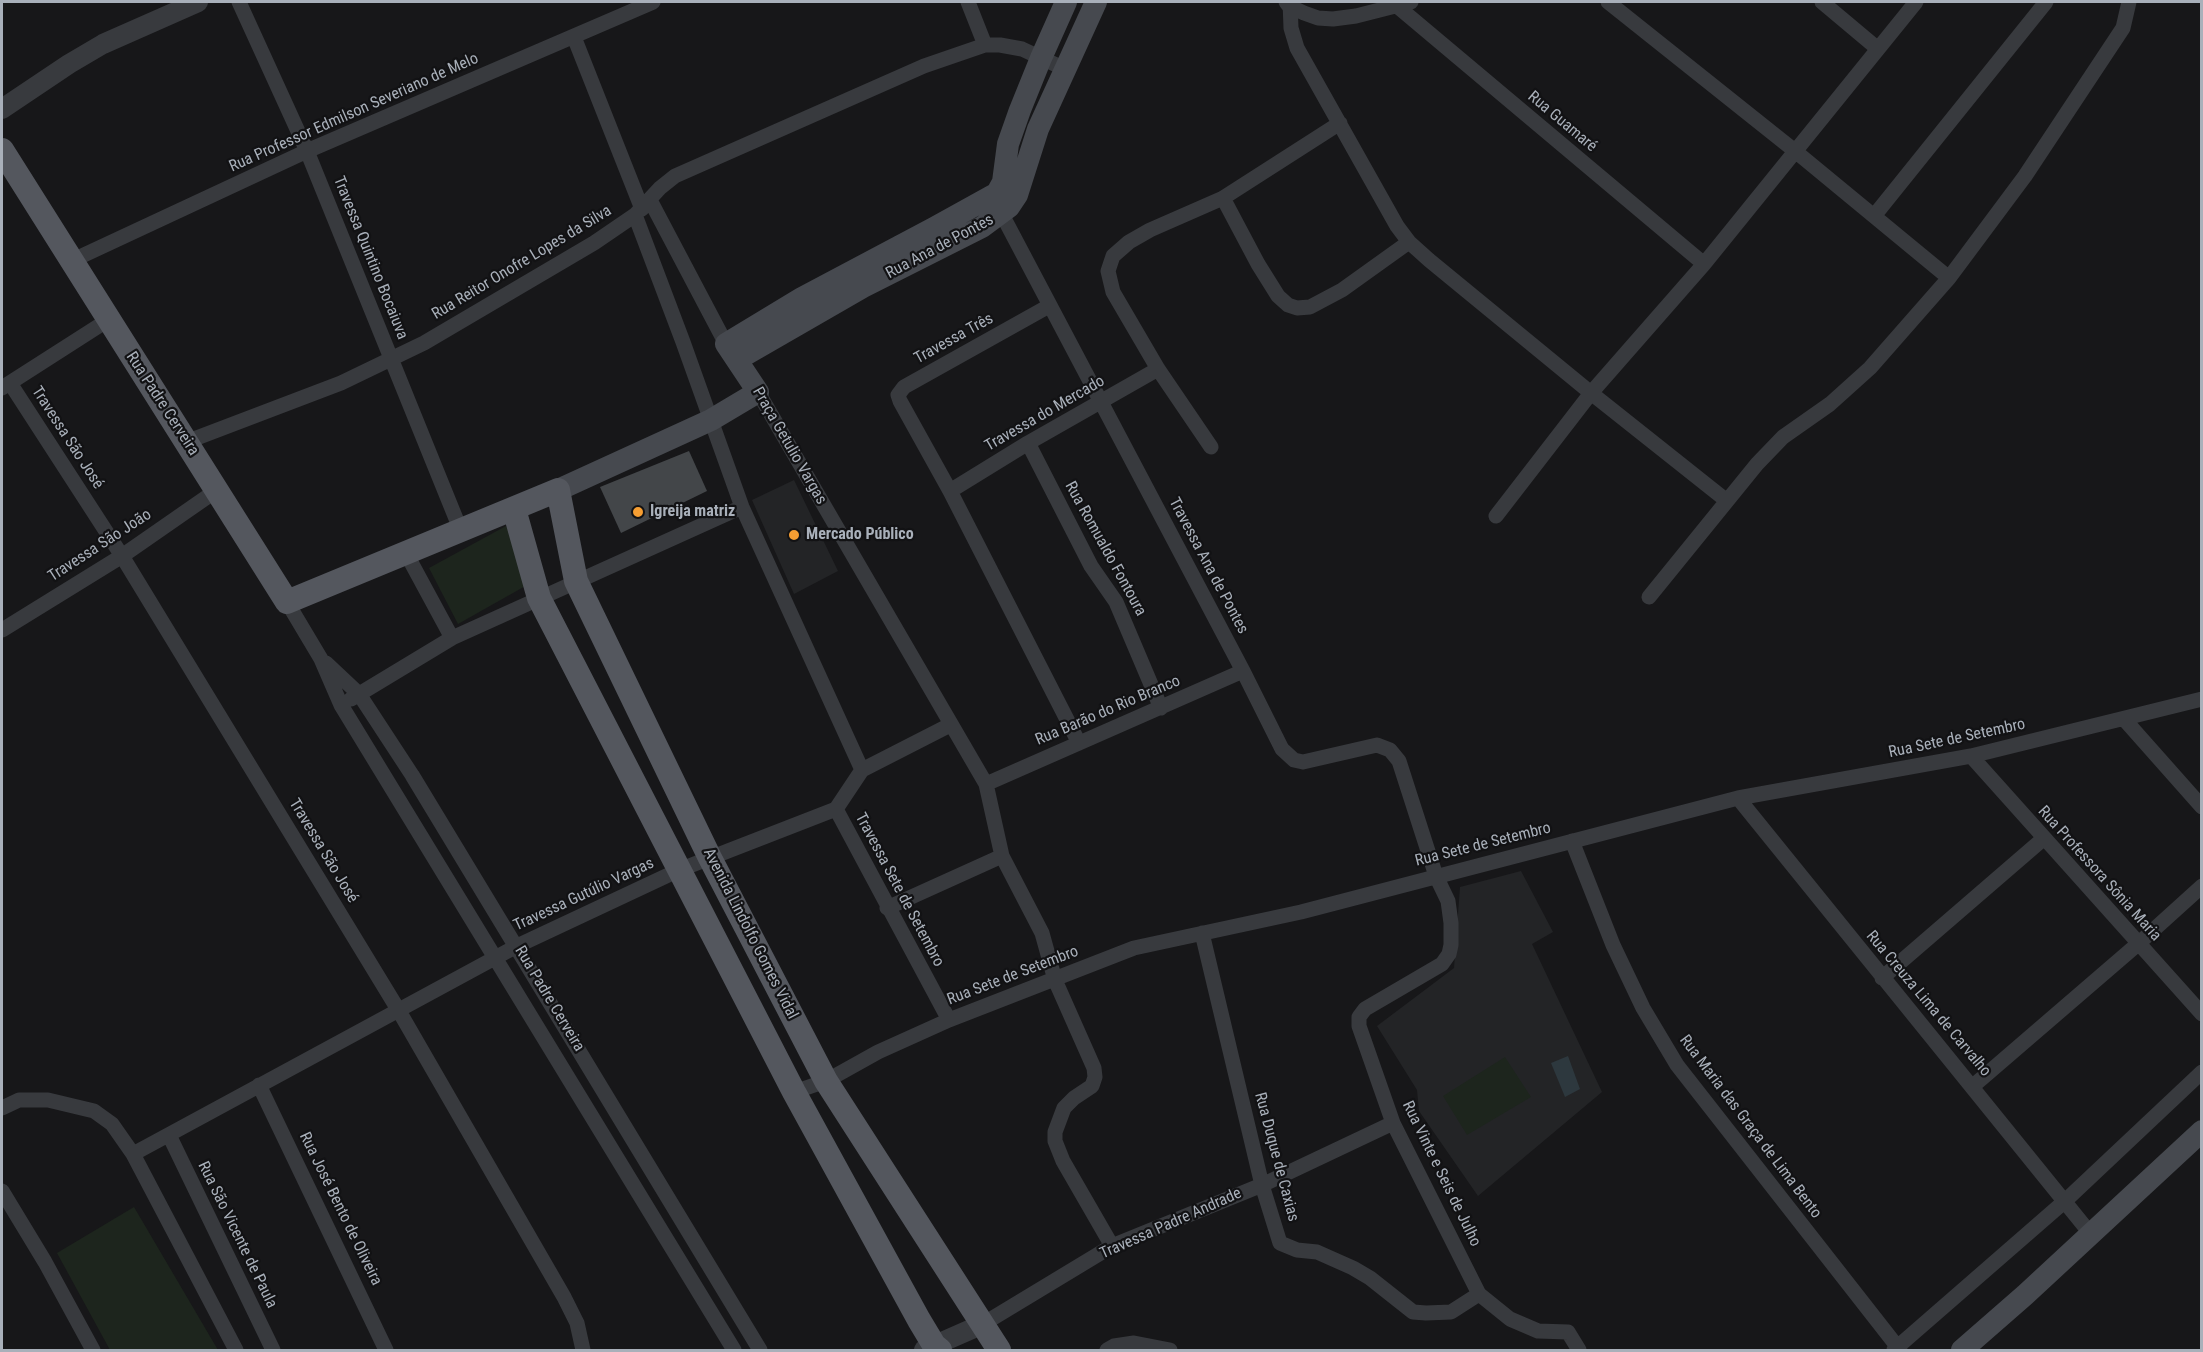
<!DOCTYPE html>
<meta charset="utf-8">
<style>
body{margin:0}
#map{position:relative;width:2203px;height:1352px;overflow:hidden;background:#171719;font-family:"Roboto Condensed",sans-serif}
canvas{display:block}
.frame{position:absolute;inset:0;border:3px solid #a9b0ba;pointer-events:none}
</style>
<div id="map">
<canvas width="2203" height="1352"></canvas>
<div class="frame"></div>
</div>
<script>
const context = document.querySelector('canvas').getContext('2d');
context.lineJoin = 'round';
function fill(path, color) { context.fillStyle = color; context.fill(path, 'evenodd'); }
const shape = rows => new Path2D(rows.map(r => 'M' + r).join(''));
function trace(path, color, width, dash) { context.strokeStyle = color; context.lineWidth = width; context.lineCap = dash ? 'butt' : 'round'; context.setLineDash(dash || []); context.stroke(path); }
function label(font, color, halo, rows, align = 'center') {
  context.font = font + ' "Roboto Condensed",sans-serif'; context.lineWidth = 4.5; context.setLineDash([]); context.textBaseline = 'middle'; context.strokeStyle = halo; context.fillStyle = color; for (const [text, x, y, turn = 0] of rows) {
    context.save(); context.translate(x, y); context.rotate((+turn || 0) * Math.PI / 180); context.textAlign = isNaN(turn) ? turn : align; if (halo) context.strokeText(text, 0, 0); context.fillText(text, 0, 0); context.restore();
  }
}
fill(shape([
 [794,480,838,571,794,594,752,500],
 [1521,871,1553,932,1532,944,1602,1092,1478,1196,1419,1111,1417,1090,1377,1026,1454,968,1460,887]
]), '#232426');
fill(shape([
 [506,526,536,580,458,624,429,568],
 [1505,1057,1531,1097,1467,1135,1443,1096],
 [134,1207,218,1350,110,1350,57,1253]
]), '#1d251d');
fill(shape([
 [1568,1056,1580,1089,1565,1097,1551,1063]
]), '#2d383e');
fill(shape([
 [689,451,707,491,621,533,600,487]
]), '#434649');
trace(shape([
 [239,2,307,151,461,531],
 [968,2,985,45],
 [1286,2,1289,6,1304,13,1318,18,1333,19,1356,16,1411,2],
 [1290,2,1291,28,1297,48,1397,226,1409,242,1429,260,1591,393,1727,501],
 [1608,2,1795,151,1949,278],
 [1822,2,1878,49],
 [1397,6,1704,264],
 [574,37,642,209],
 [1223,198,1258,264,1278,296,1288,305,1297,308,1310,307,1342,290,1409,242],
 [650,200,726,344],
 [997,205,1243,671,1282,749,1294,760,1303,762,1377,745,1390,750,1399,761,1436,876,1448,901,1451,923,1451,945,1449,954,1442,964,1365,1009,1359,1017,1359,1026,1393,1123,1479,1294,1510,1319,1538,1331,1568,1332,1579,1350],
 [635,215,683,342,742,507,862,770],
 [1874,216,2046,2],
 [71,261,307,151,653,2],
 [1049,306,904,387,898,395,900,401,950,491,1079,743],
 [10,383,122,556,399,1011,564,1297,577,1323,583,1350],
 [2,388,108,320],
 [758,392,986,784,1002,856,1042,933,1055,980,1094,1068,1095,1077,1092,1086,1074,1098,1064,1108,1055,1132,1055,1141,1063,1161,1112,1246],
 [186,442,341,383,424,343,594,243,635,215,660,188,675,176,924,66,985,45,1000,45,1022,49,1065,69],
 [1028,443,1091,566,1116,602,1161,708],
 [1211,447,1158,369,1113,292,1108,271,1113,256,1129,242,1150,230,1223,198,1340,123],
 [950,491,1028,443,1158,369],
 [1496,516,1591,393,1704,264,1916,2],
 [406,553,452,638],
 [1649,597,1757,464,1783,437,1830,404,1870,368,1949,278,2025,176,2123,28,2129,2],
 [287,602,321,659,341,705,734,1350],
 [2,630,122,556,217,490],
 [326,663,359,694,412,775,760,1350],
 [351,699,452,638,742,507],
 [2124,719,2202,807],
 [1971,756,2202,1014],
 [986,784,1243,671],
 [1738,798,2090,1233],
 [836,809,949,1020],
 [1572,841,1613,945,1643,1008,1677,1065,1900,1350],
 [887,908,1002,856],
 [1202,933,1262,1185,1280,1243,1297,1250,1317,1252,1353,1268,1370,1278,1413,1312,1426,1313,1451,1312,1479,1294],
 [1882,978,2043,839],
 [259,1085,386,1350],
 [1973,1086,2139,943,2202,886],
 [794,1092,826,1081,878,1052,949,1020,1134,948,1301,912,1738,798,1971,756,2202,699],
 [2,1108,19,1100,48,1100,94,1111,112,1124,133,1154,236,1350],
 [169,1135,273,1350],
 [133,1154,517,946,679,870,836,809,862,770,950,725],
 [2,1191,45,1262,93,1350],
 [983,1324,1112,1246,1262,1185,1393,1123],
 [1107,1350,1114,1346,1134,1343,1170,1350],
 [1894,1350,2065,1201,2202,1072]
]), '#383a3e', 15);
trace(shape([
 [2,109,69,64,103,44,198,2],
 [924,1350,983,1324]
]), '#383a3e', 20);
trace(shape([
 [738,359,863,287,982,227,1009,207,1017,195,1038,129,1096,2],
 [558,490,711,420,758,392,726,344,802,298,934,228,997,193,1003,182,1008,144,1020,110,1041,58,1066,2],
 [1962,1350,2025,1295,2202,1131]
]), '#46494f', 22);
trace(shape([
 [2,150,287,602,558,490,576,581,710,858,826,1081,999,1350],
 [514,509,539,598,794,1092,919,1320,934,1345,940,1350]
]), '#54575e', 24);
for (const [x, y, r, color] of [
 [638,512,6,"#f69e32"],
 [794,535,6,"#f69e32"]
]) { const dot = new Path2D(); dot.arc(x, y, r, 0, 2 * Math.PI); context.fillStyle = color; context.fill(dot); trace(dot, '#121214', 2); }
label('16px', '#a9b0ba', '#121214', [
 ["Rua Professor Edmilson Severiano de Melo",354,113,-24],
 ["Rua Guamaré",1562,122,40],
 ["Rua Ana de Pontes",940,247,-28],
 ["Travessa Quintino Bocaiuva",370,258,68],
 ["Rua Reitor Onofre Lopes da Silva",522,263,-31],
 ["Travessa Três",954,339,-29],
 ["Rua Padre Cerveira",162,404,57],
 ["Travessa do Mercado",1045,414,-30],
 ["Travessa São José",67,438,57],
 ["Praça Getulio Vargas",789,446,60],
 ["Travessa São João",100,546,-33],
 ["Rua Romualdo Fontoura",1105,549,61],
 ["Travessa Ana de Pontes",1208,566,62],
 ["Rua Barão do Rio Branco",1108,711,-23],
 ["Rua Sete de Setembro",1957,739,-12],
 ["Rua Sete de Setembro",1483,845,-14],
 ["Travessa São José",323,851,59],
 ["Rua Professora Sônia Maria",2099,874,48],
 ["Travessa Sete de Setembro",899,890,62],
 ["Travessa Gutúlio Vargas",584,895,-25],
 ["Avenida Lindolfo Gomes Vidal",750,934,63],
 ["Rua Sete de Setembro",1013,976,-21],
 ["Rua Padre Cerveira",549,999,59],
 ["Rua Creuza Lima de Carvalho",1928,1004,50],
 ["Rua Maria das Graça de Lima Bento",1750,1127,53],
 ["Rua Duque de Caxias",1276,1157,75],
 ["Rua Vinte e Seis de Julho",1441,1174,64],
 ["Rua José Bento de Oliveira",340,1209,64],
 ["Travessa Padre Andrade",1171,1224,-24],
 ["Rua São Vicente de Paula",237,1235,64]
]);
label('bold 16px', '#a9b0ba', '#121214', [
 ["Igreija matriz",650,512],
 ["Mercado Público",806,535]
], 'left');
</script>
